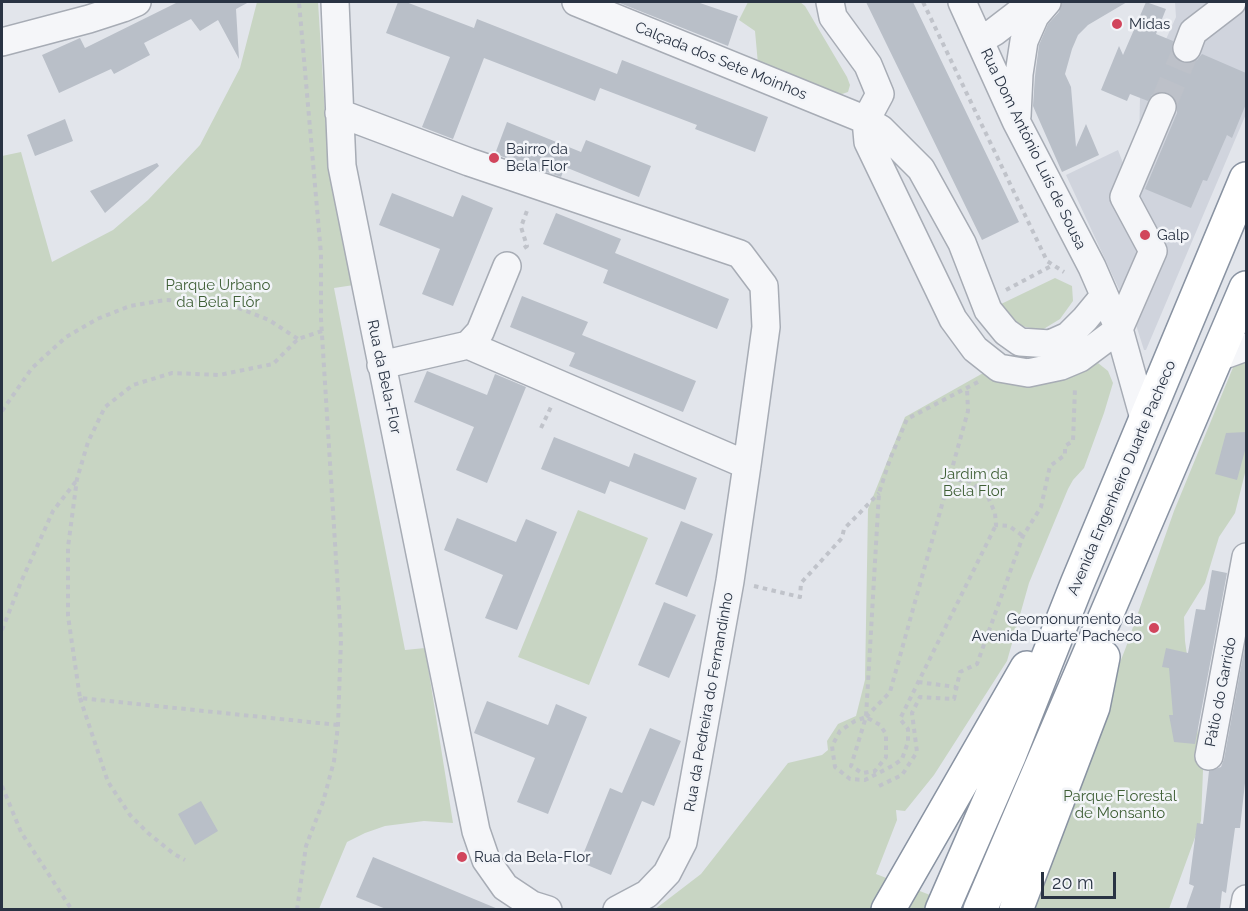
<!DOCTYPE html>
<meta charset="utf-8">
<style>
body{margin:0}
#map{position:relative;width:1248px;height:911px;overflow:hidden;background:#e2e5eb;font-family:Raleway,sans-serif}
canvas{display:block}
.frame{position:absolute;inset:0;border:3px solid #293343;pointer-events:none}
.scale{position:absolute;left:1041px;top:872px;width:75px;height:27px;box-sizing:border-box;border:3px solid #293343;border-top:0;padding-left:8px;font-size:18px;line-height:21px;white-space:nowrap;color:#293343;-webkit-text-stroke:4px #f2f4f8;paint-order:stroke}
</style>
<div id="map">
<canvas width="1248" height="911"></canvas>
<div class="frame"></div>
<div class="scale">20 m</div>
</div>
<script>
const context = document.querySelector('canvas').getContext('2d');
context.lineJoin = 'round';
function fill(path, color) { context.fillStyle = color; context.fill(path, 'evenodd'); }
const shape = rows => new Path2D(rows.map(r => 'M' + r).join(''));
function trace(path, color, width, dash) { context.strokeStyle = color; context.lineWidth = width; context.lineCap = dash ? 'butt' : 'round'; context.setLineDash(dash || []); context.stroke(path); }
function label(font, color, halo, rows, align = 'center') {
  context.font = font + ' Raleway,sans-serif'; context.lineWidth = 5; context.setLineDash([]); context.textBaseline = 'middle'; context.strokeStyle = halo; context.fillStyle = color; for (const [text, x, y, turn = 0] of rows) {
    context.save(); context.translate(x, y); context.rotate((+turn || 0) * Math.PI / 180); context.textAlign = isNaN(turn) ? turn : align; if (halo) context.strokeText(text, 0, 0); context.fillText(text, 0, 0); context.restore();
  }
}
fill(shape([
 [1175,2,1246,2,1246,114,1146,350,1144,350,1137,328,1066,175,1118,150,1123,163,1130,161,1139,143,1140,97,1176,17]
]), '#d0d4dd');
fill(shape([
 [257,2,318,2,328,161,354,285,334,288,405,650,425,648,453,823,424,821,385,826,365,833,347,842,319,909,2,910,2,156,21,152,52,262,113,230,148,200,200,145,240,68],
 [748,2,800,2,805,6,847,77,850,85,848,92,839,95,758,64,755,31,739,20],
 [1055,278,1072,286,1073,301,1060,319,1042,330,1010,324,999,305],
 [1246,352,1246,469,1235,513,1219,537,1205,583,1184,617,1185,641,1203,770,1201,821,1169,909,1024,910,1126,647,1174,511,1234,365],
 [1098,363,1108,371,1113,383,1104,413,1084,468,1073,480,1068,489,1029,583,1007,661,934,775,905,811,896,810,897,820,876,874,966,909,654,910,701,874,788,763,822,755,828,750,827,741,838,724,856,716,865,680,868,509,905,417,985,372,1082,369],
 [578,510,648,538,589,685,518,657]
]), '#c8d5c3');
fill(shape([
 [178,2,249,2,236,9,239,59,218,20,200,31,191,19,144,43,150,55,114,74,111,69,59,93,42,55,80,38,85,48],
 [398,2,406,2,474,28,477,19,617,74,622,60,768,117,755,152,695,129,697,125,600,88,595,101,484,58,453,139,422,127,450,57,386,33],
 [617,2,697,2,738,16,728,46],
 [866,2,913,2,1019,222,982,240],
 [1062,2,1127,2,1088,25,1078,35,1072,49,1065,74,1071,87,1076,147,1086,124,1099,155,1062,172,1033,106,1035,76,1039,45,1048,24,1059,12],
 [1146,2,1166,9,1156,34,1173,41,1172,51,1175,58,1181,62,1190,63,1197,60,1202,54,1246,73,1246,104,1232,138,1227,135,1207,181,1203,180,1191,208,1145,189,1177,113,1177,104,1174,97,1168,92,1159,92,1152,95,1148,101,1130,94,1127,101,1101,90,1119,46,1123,55],
 [65,119,73,141,35,156,27,135],
 [507,122,581,152,586,140,651,166,639,197,565,167,561,177,495,154],
 [157,163,159,166,105,213,90,191],
 [392,193,453,217,462,195,493,208,453,306,422,294,440,249,379,225],
 [556,213,621,239,615,253,729,299,717,329,603,283,608,270,543,244],
 [522,296,588,322,582,335,696,381,683,412,569,366,575,353,510,327],
 [427,371,487,395,495,374,526,387,487,483,456,470,474,427,414,402],
 [1246,432,1246,447,1237,480,1215,474,1226,433],
 [554,437,629,467,634,453,697,478,685,510,610,481,605,494,541,469],
 [457,518,516,542,526,519,557,532,517,630,485,618,503,575,444,550],
 [681,521,713,534,687,597,655,584],
 [1212,570,1227,573,1195,744,1174,742,1169,715,1173,715,1169,668,1162,667,1166,648,1188,653,1196,609,1205,610],
 [664,602,696,615,669,678,638,665],
 [1246,640,1246,774,1240,828,1235,828,1226,893,1222,891,1220,909,1186,909,1194,886,1189,884,1197,823,1203,824,1209,771,1221,767,1224,759],
 [487,701,548,725,556,704,587,717,548,814,517,802,535,758,474,733],
 [650,728,681,741,654,806,642,801,611,875,580,862,610,788,622,793],
 [201,801,218,831,195,845,178,814],
 [373,857,498,909,386,909,356,897]
]), '#b9bfc8');
trace(shape([
 [1162,107,1187,48]
]), '#bdc1c9', 27, [27, 14]);
const minor = shape([
 [335,2,342,166,476,831,486,860,505,887,532,905,548,910],
 [576,2,866,120,881,129,921,169,962,243,988,310,1006,332,1020,342,1050,344,1068,336,1085,319,1104,296],
 [830,2,833,17,868,65,880,94,866,120,868,142,953,319,975,349,999,368,1028,373,1061,366,1080,358,1119,329,1153,251,1124,197,1162,107],
 [962,2,1016,121,1092,267,1119,329,1145,422],
 [980,40,994,32,1033,2],
 [2,42,89,19,123,8,137,2],
 [1187,48,1193,32,1232,2],
 [339,113,469,162,740,254,764,286,766,327,747,465,730,581,683,842,667,873,647,894,617,910],
 [1017,116,1019,74,1024,41,1035,16,1047,2],
 [468,345,480,332,507,266],
 [1216,358,1246,347],
 [381,365,468,345,747,465],
 [1209,756,1246,557],
 [1244,910,1246,899]
]);
const highway = shape([
 [888,910,1027,668],
 [942,910,1009,756,1077,584,1246,179],
 [980,910,1246,288],
 [1016,910,1093,707,1103,657]
]);
trace(minor, '#a7acb5', 30);
trace(highway, '#8993a2', 36);
trace(shape([
 [923,2,1047,261,1064,272],
 [524,248,527,246,521,227,528,208],
 [1006,290,1053,265],
 [322,331,298,339,273,364,219,375,172,373,133,385,105,407,88,442,77,479,68,547,68,616,80,698,338,725],
 [978,382,907,419,890,459,879,493,866,717,851,766,862,773,875,771,886,757,886,734,880,725,866,717,855,721,840,731,832,746,835,767,850,779,865,780,894,765,902,759,908,742,908,729,900,719,996,525],
 [2,411,32,368,66,337,97,319,130,306,165,300,201,301,236,307,269,320,298,339],
 [541,428,551,407],
 [949,479,969,481,978,488,988,497,995,513,996,525,1009,526,1023,536],
 [754,586,800,597,801,583,842,538,844,529,879,493],
 [2,630,21,582,53,511,77,480],
 [918,682,956,687],
 [80,698,108,782,130,815,148,833,174,854,185,860],
 [866,717,890,692,968,411,967,388],
 [2,786,21,832,72,910],
 [879,786,902,775,917,752,912,713,920,697,954,699,960,672,977,664,1023,536,1041,507,1050,466,1065,455,1065,446,1073,441,1075,388],
 [297,910,306,846,323,802,334,761,338,725,341,639,321,319,321,254,299,2]
]), '#c0c3ca', 4, [4.5, 4.5]);
trace(minor, '#f5f6f9', 27);
trace(highway, '#fff', 33);
for (const [x, y, r, color] of [
 [1117,24,6,"#d1455c"],
 [494,158,6,"#d1455c"],
 [1145,235,6,"#d1455c"],
 [1154,628,6,"#d1455c"],
 [462,857,6,"#d1455c"]
]) { const dot = new Path2D(); dot.arc(x, y, r, 0, 2 * Math.PI); context.fillStyle = color; context.fill(dot); trace(dot, '#f2f4f8', 2); }
label('15px', '#293343', '#f2f4f8', [
 ["Midas",1129,24],
 ["Bairro da",506,149],
 ["Bela Flor",506,166],
 ["Galp",1157,235],
 ["Geomonumento da",1142,619,"right"],
 ["Avenida Duarte Pacheco",1142,636,"right"],
 ["Rua da Bela-Flor",474,857]
], 'left');
label('15px', '#293343', '#f2f4f8', [
 ["Calçada dos Sete Moinhos",721,61,22],
 ["Rua Dom António Luís de Sousa",1033,149,64],
 ["Rua da Bela-Flor",384,377,78],
 ["Avenida Engenheiro Duarte Pacheco",1122,478,-67],
 ["Pátio do Garrido",1221,692,-79],
 ["Rua da Pedreira do Fernandinho",709,702,-80]
]);
label('15px', '#3f5f36', '#f2f4f8', [
 ["Parque Urbano",218,285],
 ["da Bela Flôr",218,302],
 ["Jardim da",974,474],
 ["Bela Flor",974,491],
 ["Parque Florestal",1120,796],
 ["de Monsanto",1120,813]
]);
</script>
